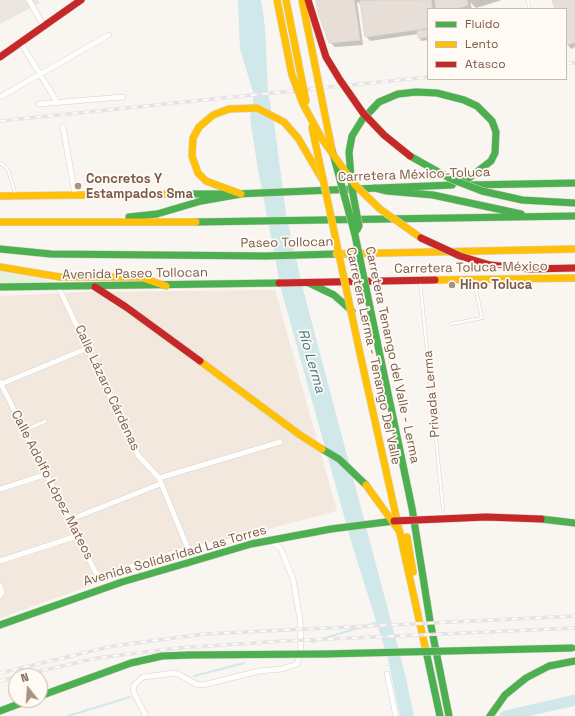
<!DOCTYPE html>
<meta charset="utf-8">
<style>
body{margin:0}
#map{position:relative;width:575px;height:716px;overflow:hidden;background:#f9f5f0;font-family:"Space Grotesk",sans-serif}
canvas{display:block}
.legend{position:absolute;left:427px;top:8px;width:140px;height:72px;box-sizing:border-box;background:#fffaf3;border:1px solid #cabbb1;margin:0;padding:5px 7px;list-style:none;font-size:12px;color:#7a5c4d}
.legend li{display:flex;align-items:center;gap:8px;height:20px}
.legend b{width:20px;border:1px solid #cabbb1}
.north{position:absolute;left:8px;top:668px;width:40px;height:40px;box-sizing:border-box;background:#fffaf3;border:1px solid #cabbb1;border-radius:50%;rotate:343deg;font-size:11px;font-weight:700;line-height:16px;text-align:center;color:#7a5c4d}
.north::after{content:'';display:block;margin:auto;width:14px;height:18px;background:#a69286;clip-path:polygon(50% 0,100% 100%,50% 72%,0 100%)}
</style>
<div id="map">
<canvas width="575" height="716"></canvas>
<ul class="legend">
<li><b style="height:5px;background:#4caf50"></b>Fluido</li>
<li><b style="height:5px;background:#ffc107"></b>Lento</li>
<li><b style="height:5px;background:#c62828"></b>Atasco</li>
</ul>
<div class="north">N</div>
</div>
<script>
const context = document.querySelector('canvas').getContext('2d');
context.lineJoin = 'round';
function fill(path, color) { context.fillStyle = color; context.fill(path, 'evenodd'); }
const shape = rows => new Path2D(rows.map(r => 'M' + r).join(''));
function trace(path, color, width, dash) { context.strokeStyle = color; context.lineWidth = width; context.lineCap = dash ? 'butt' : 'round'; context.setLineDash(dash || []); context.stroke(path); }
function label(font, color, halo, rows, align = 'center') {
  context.font = font + ' "Space Grotesk",sans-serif'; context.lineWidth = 3.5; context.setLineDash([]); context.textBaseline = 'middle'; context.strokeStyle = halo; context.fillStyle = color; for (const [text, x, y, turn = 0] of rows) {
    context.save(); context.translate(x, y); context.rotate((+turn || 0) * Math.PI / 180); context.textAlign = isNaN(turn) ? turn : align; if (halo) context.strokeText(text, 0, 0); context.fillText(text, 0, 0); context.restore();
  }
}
fill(shape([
 [275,290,337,511,195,548,0,618,0,296,86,292]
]), '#f2e8de');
fill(shape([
 [0,0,38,0,40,3,0,24]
]), '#ede5e0');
fill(shape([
 [0,271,38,277,56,283,0,284]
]), '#e7f0db');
fill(shape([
 [238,0,261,0,265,27,268,93,275,129,286,215,304,293,405,674,414,716,400,716,388,659,351,541,281,289,258,170,250,118,254,95,240,49]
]), '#d0e8ea');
fill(shape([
 [317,0,502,0,476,8,470,2,472,9,437,8,428,9,428,40,421,41,418,34,370,41,366,36,362,5,357,2,363,45,335,47,330,42],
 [553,0,575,0,575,47,571,49,566,43,566,9,556,9]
]), '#0003');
trace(shape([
 [312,642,378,622],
 [194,676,244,663],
 [68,716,130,697]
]), '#d0e8ea', 2);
trace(shape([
 [505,716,575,700]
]), '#d0e8ea', 11);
const building = shape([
 [316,0,354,0,360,40,329,43,318,13,316,0],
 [431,0,432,9,428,9,428,28,365,37,360,1,431,0],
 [435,0,467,0,468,5,455,9,436,9,435,0],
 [552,0,575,0,575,42,566,45,566,9,555,9,552,0],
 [428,30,428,37,418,38,417,31,428,30]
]);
fill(building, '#e6ded7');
trace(building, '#e2d8d2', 1);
const lane = shape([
 [528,0,529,9],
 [0,163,5,166,8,170,16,196],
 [420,281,443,509],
 [451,324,482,318,474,281],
 [25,430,46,421]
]);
const street = shape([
 [29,0,44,27],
 [21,43,57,102],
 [0,97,109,35],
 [39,104,123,97],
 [63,127,75,195],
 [59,288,133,446,138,455,159,478,189,551],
 [0,382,96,573,101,576,180,551,254,536,269,539,281,549,293,579,300,619,301,652,297,664,282,669,259,671,203,685,196,684,176,673,143,677,134,685,133,691,146,716],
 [1,384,88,348],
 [159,478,280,442],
 [0,489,47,474],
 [69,520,160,484],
 [0,561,77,536],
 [0,586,2,592,0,596],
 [387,674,396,716]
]);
const fast = shape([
 [362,120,379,102,398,94,416,92,437,93,464,100,477,106,492,121,496,132,495,153,491,161,469,178,447,185],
 [470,185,575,183],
 [375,188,387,191,433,195,521,214],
 [174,194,224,194],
 [236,194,452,185],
 [129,217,157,214,201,201,241,194],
 [196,222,575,216],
 [0,249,51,254,266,256,336,254],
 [309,283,334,295,352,311],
 [0,287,279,283],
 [377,341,412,508,430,621,449,716],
 [322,449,339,459,366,485],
 [541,519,575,523],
 [0,625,122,582,187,563],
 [426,651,440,716],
 [40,696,131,663,162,656,189,655],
 [0,711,29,700],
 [490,716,505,695,526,678,549,666,575,661]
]);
const slow = shape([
 [241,194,206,181,198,173,192,156,193,138,199,127,213,115,229,109,257,108,284,122,298,138,322,179],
 [0,196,174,194],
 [0,222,196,222],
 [336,254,575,249],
 [0,267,60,277,140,277,166,286],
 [435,280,575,278],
 [359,349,426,651],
 [200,361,300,435,322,449],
 [407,537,413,572]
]);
const jam = shape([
 [0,57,81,0],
 [279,283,435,280],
 [95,287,126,307,200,361]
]);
trace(lane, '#d7d1cb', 3.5);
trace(street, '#d7d1cb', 6);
trace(fast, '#d9d2cb', 8);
trace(slow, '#d9d2cb', 8);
trace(jam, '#d9d2cb', 8);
trace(shape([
 [387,665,388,668]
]), '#dcd5d0', 1, [1, 3]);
trace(lane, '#fefefd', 2.5);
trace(street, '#fefefd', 5);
trace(fast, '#4caf50', 7);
trace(slow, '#ffc107', 7);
trace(jam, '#c62828', 7);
const rail = shape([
 [566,63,575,63],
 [0,121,428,77],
 [0,673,113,646,204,634,575,616],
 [19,676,97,658,177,648,284,641,575,628],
 [0,681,16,677]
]);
trace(rail, '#e6e3e7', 3.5);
trace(rail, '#fffaf3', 2, [6]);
const fastBridge = shape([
 [332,150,355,235,377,341],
 [410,156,451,179,482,191,522,200,575,203],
 [357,230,359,226,352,189,349,152,352,136,362,120],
 [187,563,251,544,331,529,394,521],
 [189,655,324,654,572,648]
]);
const slowBridge = shape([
 [277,0,292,75,303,104,322,139,355,185,380,209,421,238],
 [286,0,306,101],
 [302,0,332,150],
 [312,127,359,349],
 [366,485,400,532]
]);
const jamBridge = shape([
 [308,0,326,57,340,80,363,113,384,135,410,156],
 [421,238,460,256,490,265,530,269,575,268],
 [394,521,486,517,541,519]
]);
trace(fastBridge, '#d9d2cb', 8, []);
trace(slowBridge, '#d9d2cb', 8, []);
trace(jamBridge, '#d9d2cb', 8, []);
trace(fastBridge, '#4caf50', 7);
trace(slowBridge, '#ffc107', 7);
trace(jamBridge, '#c62828', 7);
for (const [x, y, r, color] of [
 [78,186,4,"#a69286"],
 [452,285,4,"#a69286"]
]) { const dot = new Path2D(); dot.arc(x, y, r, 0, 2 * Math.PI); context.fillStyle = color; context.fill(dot); trace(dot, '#fffaf3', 1.5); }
label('13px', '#7a5c4d', '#fffaf3', [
 ["Carretera México-Toluca",414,175,-2],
 ["Paseo Tollocan",287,243,-1],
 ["Carretera Toluca-México",471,268,-1],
 ["Avenida Paseo Tollocan",135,274,-1],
 ["Carretera Tenango del Valle - Lerma",392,355,78],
 ["Carretera Lerma - Tenango Del Valle",373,356,78],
 ["Calle Lázaro Cárdenas",107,388,65],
 ["Privada Lerma",432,394,-95],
 ["Calle Adolfo López Mateos",52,485,63],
 ["Avenida Solidaridad Las Torres",175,556,-16]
]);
label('bold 13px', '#7a5c4d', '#fffaf3', [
 ["Concretos Y",86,179],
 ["Estampados Sma",86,194],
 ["Hino Toluca",460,285]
], 'left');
label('italic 14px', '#437c86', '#fffaf3', [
 ["Río Lerma",311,361,74]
]);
</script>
